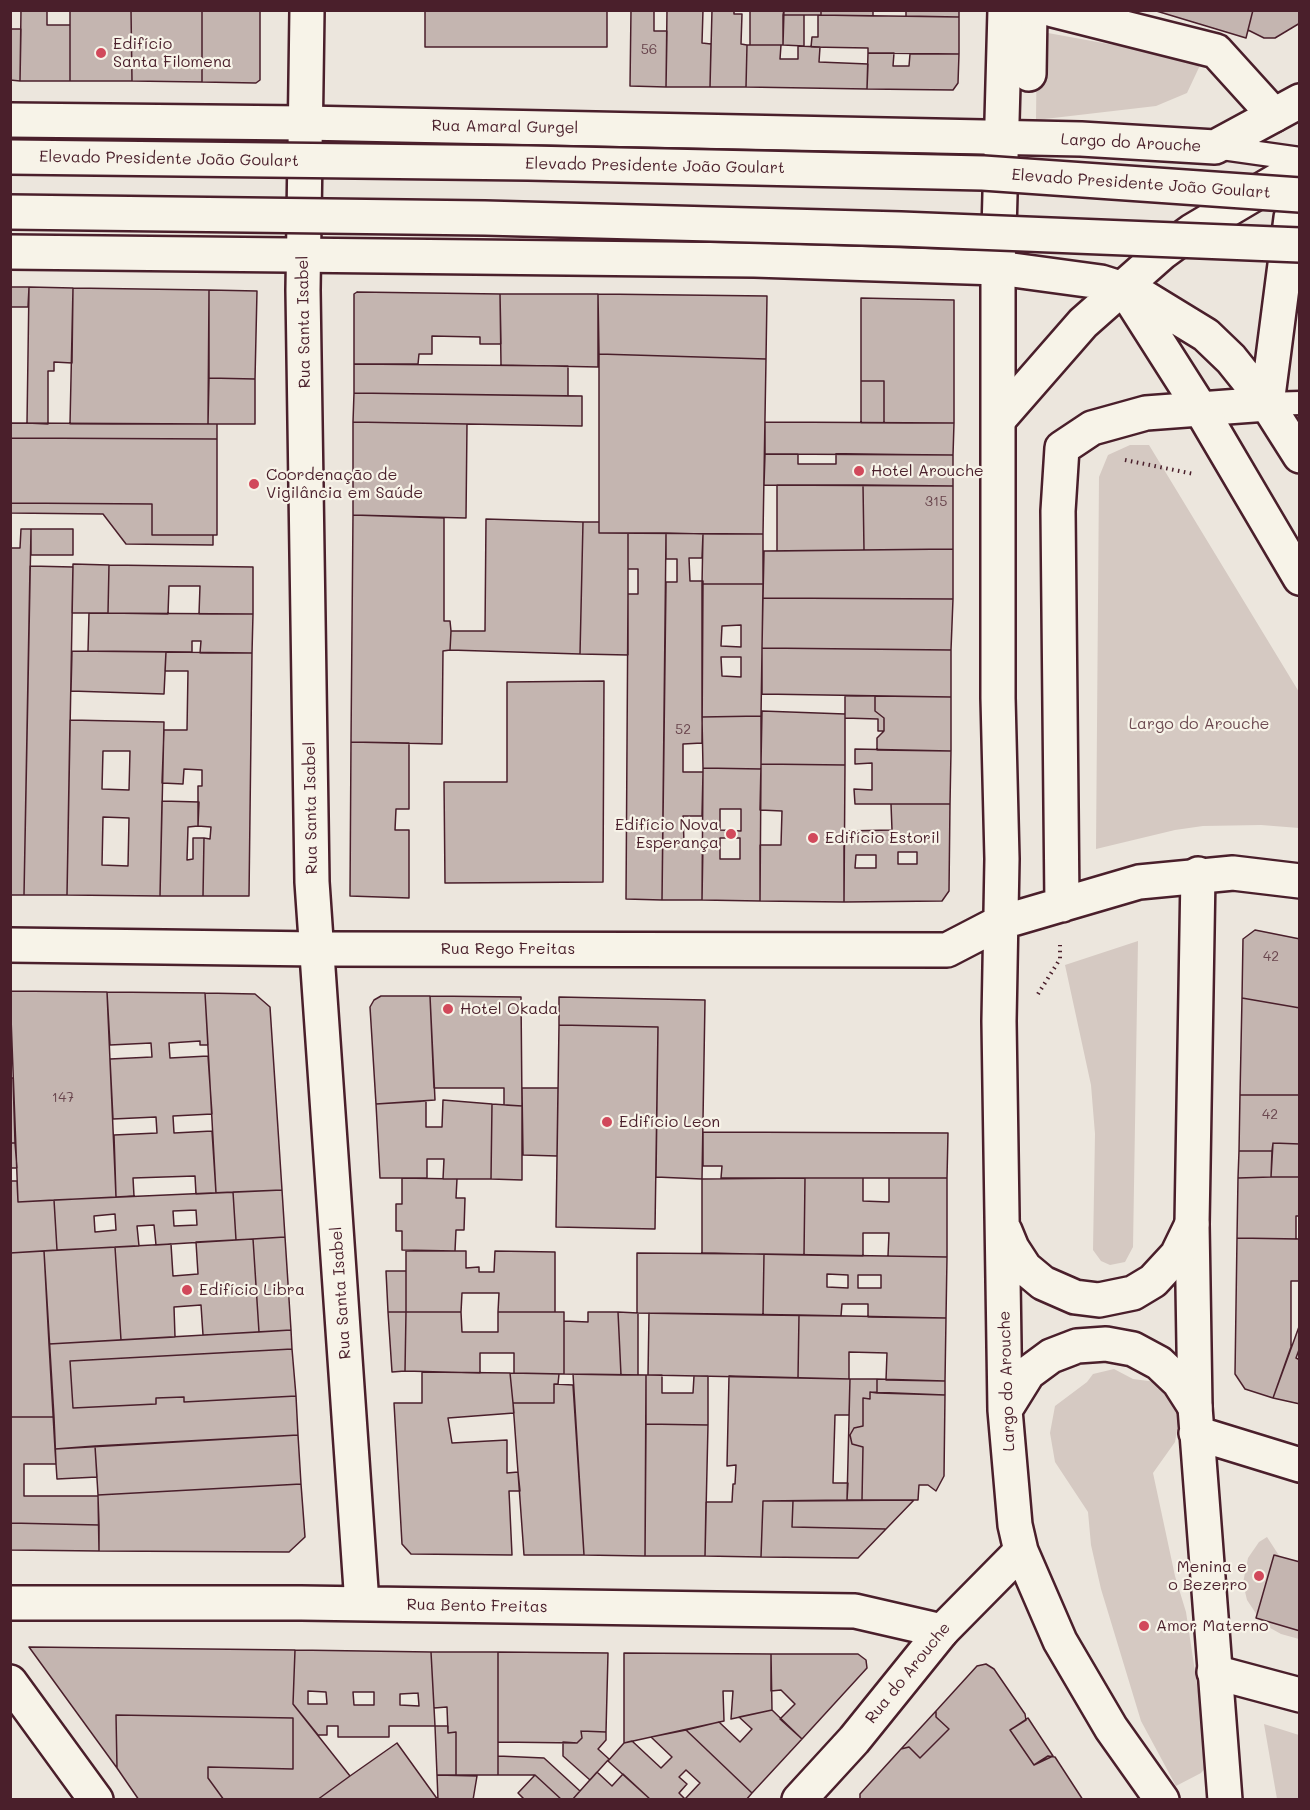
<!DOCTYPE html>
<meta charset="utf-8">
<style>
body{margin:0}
#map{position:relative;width:1310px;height:1810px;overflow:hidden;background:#ece6dd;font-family:Mali,sans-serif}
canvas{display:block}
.frame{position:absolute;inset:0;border:12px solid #4a1f2b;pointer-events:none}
</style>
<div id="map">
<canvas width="1310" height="1810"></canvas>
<div class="frame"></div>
</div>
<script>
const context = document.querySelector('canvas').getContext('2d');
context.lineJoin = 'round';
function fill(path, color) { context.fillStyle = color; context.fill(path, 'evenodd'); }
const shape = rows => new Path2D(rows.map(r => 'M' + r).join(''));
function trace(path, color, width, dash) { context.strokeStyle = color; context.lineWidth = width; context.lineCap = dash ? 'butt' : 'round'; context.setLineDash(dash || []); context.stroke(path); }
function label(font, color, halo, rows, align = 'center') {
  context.font = font + ' Mali,sans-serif'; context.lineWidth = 4.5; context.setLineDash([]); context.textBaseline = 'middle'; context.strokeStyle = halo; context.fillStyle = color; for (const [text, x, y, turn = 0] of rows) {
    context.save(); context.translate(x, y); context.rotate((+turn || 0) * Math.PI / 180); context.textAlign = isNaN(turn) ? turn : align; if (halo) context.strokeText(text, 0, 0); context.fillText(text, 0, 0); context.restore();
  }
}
fill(shape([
 [1037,31,1202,61,1187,93,1156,106,1036,120],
 [1130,445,1149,445,1299,692,1299,828,1261,825,1203,826,1175,830,1096,849,1099,477,1108,455],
 [1138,941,1133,1247,1125,1262,1110,1265,1101,1261,1093,1250,1095,1134,1091,1085,1065,965],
 [1114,1369,1133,1379,1164,1383,1173,1394,1179,1417,1175,1442,1153,1473,1175,1576,1186,1612,1209,1764,1201,1773,1176,1786,1141,1721,1101,1589,1091,1545,1088,1512,1055,1462,1050,1433,1055,1406,1087,1382,1093,1374],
 [1267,1537,1291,1574,1299,1576,1299,1639,1281,1634,1263,1624,1247,1600,1243,1583,1248,1558,1259,1542],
 [1264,1724,1299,1735,1299,1799,1277,1799]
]), '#d5c9c2');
const building = shape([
 [21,10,47,10,47,25,70,25,70,81,20,81,21,10],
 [70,10,131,10,132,81,70,81,70,10],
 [131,10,202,10,202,82,132,81,131,10],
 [202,10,260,10,260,80,256,83,202,82,202,10],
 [425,10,607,10,607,47,425,47,425,10],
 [631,10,654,10,654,31,667,31,666,87,630,86,631,10],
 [667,10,703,10,702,43,711,44,710,87,666,87,667,10],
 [712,10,734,10,734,14,742,14,741,44,747,45,746,87,710,87,712,10],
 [750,10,784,10,783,45,750,45,750,10],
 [784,10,821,10,821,15,783,15,784,10],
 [821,10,873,10,873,16,821,15,821,10],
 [906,10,959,10,959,17,906,16,906,10],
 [1153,10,1253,10,1246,38,1153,10],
 [1253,10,1300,10,1300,23,1275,38,1264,38,1248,30,1253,10],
 [783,15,804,15,804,46,783,45,783,15],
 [818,15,959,17,959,54,868,53,868,48,811,47,812,37,818,37,818,15],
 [10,29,21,29,20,81,10,80,10,29],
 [747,45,781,45,780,59,798,59,798,46,820,47,819,62,868,64,867,89,746,87,747,45],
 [868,53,894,53,893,66,909,66,910,54,959,54,958,83,953,90,867,89,868,53],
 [10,287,29,287,28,307,10,307,10,287],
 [29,287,73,288,72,363,54,362,54,371,48,371,48,424,27,423,29,287],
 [73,288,209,290,208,424,70,424,73,288],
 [209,290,257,291,255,379,209,378,209,290],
 [357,292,500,294,501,344,480,344,480,337,432,336,432,354,419,354,418,364,354,364,354,294,357,292],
 [500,294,598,294,598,367,501,365,500,294],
 [598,294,767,296,766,359,599,354,598,294],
 [861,298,954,300,954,423,884,423,884,381,861,381,861,298],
 [599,354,766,359,763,534,599,533,599,354],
 [354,364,568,366,568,396,354,393,354,364],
 [209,378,255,379,255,424,208,424,209,378],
 [861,381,884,381,884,423,861,423,861,381],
 [354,393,582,396,582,426,353,422,354,393],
 [353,422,467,424,466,518,353,515,353,422],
 [765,422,954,423,953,455,765,454,765,422],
 [10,423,217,424,217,439,10,438,10,423],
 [10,438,217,439,217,535,152,535,152,504,10,503,10,438],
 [765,454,798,454,798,464,836,464,836,454,953,455,953,486,764,485,765,454],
 [777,485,863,485,864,550,777,551,777,485],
 [863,485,953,486,953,549,864,550,863,485],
 [10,503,152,504,152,535,213,535,213,545,126,544,103,514,10,513,10,503],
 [353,515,444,518,444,621,450,621,451,631,450,650,443,651,442,744,351,742,353,515],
 [486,519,583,522,580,654,450,650,451,631,485,631,486,519],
 [583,522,599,522,599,533,628,533,628,655,580,654,583,522],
 [21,529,31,529,24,895,10,895,10,548,20,548,21,529],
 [31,529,73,529,73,555,31,555,31,529],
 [628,533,666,533,662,900,626,899,628,594,638,594,638,569,628,569,628,533],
 [666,533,703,534,702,558,689,558,690,581,703,581,702,743,683,744,683,772,703,772,702,816,683,816,684,842,703,842,702,900,662,900,666,582,677,582,677,559,666,559,666,533],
 [703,534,763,534,763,584,702,584,703,534],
 [953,549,953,599,763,598,764,551,953,549],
 [73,564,109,565,108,613,72,613,73,564],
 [109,565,253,567,253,614,199,614,200,586,169,586,168,614,108,613,109,565],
 [30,566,73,567,67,895,24,895,30,566],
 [702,584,763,584,761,716,702,717,702,584],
 [741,625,741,647,721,646,722,626,741,625],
 [721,657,741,657,741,677,722,676,721,657],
 [763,598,953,599,951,650,762,648,763,598],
 [89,613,253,614,252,653,200,653,201,641,192,641,192,652,88,651,89,613],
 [762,648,951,650,951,697,762,694,762,648],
 [72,651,166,652,164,694,71,691,72,651],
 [166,652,252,653,249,896,203,896,204,838,210,839,211,827,198,826,198,786,202,786,202,770,184,769,183,784,162,783,164,730,187,730,188,671,165,671,166,652],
 [604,681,603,882,445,883,444,782,507,782,507,682,604,681],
 [845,696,875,696,875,711,884,718,884,731,878,731,878,719,845,718,845,696],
 [875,696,951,697,951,751,877,750,877,738,884,731,884,718,875,711,875,696],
 [762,711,845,714,845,765,761,764,762,711],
 [761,716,761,769,703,768,702,717,761,716],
 [70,720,164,722,160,896,67,895,70,720],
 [103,751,130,751,129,790,102,789,103,751],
 [103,817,129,818,128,866,102,865,103,817],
 [351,742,409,743,409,809,396,809,395,830,409,830,409,898,350,896,351,742],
 [855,749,951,751,950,804,855,804,854,789,872,790,872,763,855,764,855,749],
 [761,764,845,765,844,902,760,901,760,845,781,845,782,811,760,810,761,764],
 [703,768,761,769,760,901,702,900,703,768],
 [720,809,741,809,741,831,720,830,720,809],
 [720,838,740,838,740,859,720,859,720,838],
 [162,801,199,802,198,826,188,827,187,860,193,859,193,838,204,838,203,896,160,896,162,801],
 [891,804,950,804,949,891,942,901,844,902,844,831,892,830,891,804],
 [898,852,917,852,917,864,898,864,898,852],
 [856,855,876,855,876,868,855,868,856,855],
 [1255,930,1300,939,1300,1008,1242,998,1243,939,1255,930],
 [10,991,107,992,116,1197,18,1202,10,991],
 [107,992,205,993,208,1045,200,1045,200,1041,169,1043,170,1058,208,1056,212,1114,173,1116,174,1133,212,1131,216,1193,196,1194,195,1176,133,1178,134,1196,116,1197,114,1135,157,1133,156,1117,113,1119,110,1059,152,1057,151,1043,110,1045,107,992],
 [205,993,255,994,270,1007,282,1190,216,1193,205,993],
 [381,996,430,996,435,1100,376,1104,370,1007,374,1000,381,996],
 [430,996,521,997,522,1106,504,1105,504,1088,434,1088,430,996],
 [559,997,705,1000,702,1179,656,1177,658,1027,559,1025,559,997],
 [1242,998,1300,1008,1300,1095,1240,1095,1242,998],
 [559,1025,658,1027,655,1229,556,1227,559,1025],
 [10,1078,13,1078,15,1143,10,1143,10,1078],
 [522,1088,558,1088,557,1156,523,1155,522,1088],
 [1240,1095,1300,1095,1300,1144,1273,1143,1272,1151,1239,1151,1240,1095],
 [443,1100,492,1104,491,1179,443,1179,444,1159,427,1159,427,1178,380,1178,376,1104,426,1101,426,1127,442,1127,443,1100],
 [492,1104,522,1106,522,1180,491,1179,492,1104],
 [703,1132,948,1133,947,1178,721,1178,722,1166,703,1166,703,1132],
 [10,1143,15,1143,17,1168,10,1168,10,1143],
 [1273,1143,1300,1144,1300,1177,1271,1177,1273,1143],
 [1239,1151,1272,1151,1271,1177,1238,1178,1239,1151],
 [1271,1177,1300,1177,1300,1216,1296,1216,1296,1239,1237,1238,1238,1178,1271,1177],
 [402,1178,457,1179,456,1198,465,1198,464,1230,456,1230,455,1251,402,1250,402,1231,396,1231,396,1204,402,1204,402,1178],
 [805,1178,863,1178,863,1201,889,1202,889,1178,947,1178,947,1257,888,1256,889,1233,863,1233,863,1256,804,1255,805,1178],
 [805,1178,804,1255,702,1253,702,1179,805,1178],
 [10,1181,17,1181,18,1202,54,1200,57,1250,10,1253,10,1181],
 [282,1190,285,1237,236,1240,233,1192,282,1190],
 [233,1192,236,1240,156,1245,154,1225,137,1226,139,1246,57,1250,54,1200,233,1192],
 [196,1210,197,1225,174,1226,173,1211,196,1210],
 [115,1214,116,1230,95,1232,94,1216,115,1214],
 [285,1237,291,1330,259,1332,253,1239,285,1237],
 [1237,1238,1300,1239,1300,1281,1291,1281,1291,1347,1273,1398,1245,1389,1235,1374,1237,1238],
 [253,1239,259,1332,203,1335,201,1305,174,1307,175,1337,121,1340,115,1247,171,1244,173,1276,198,1274,196,1242,253,1239],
 [115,1247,121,1340,49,1344,44,1251,115,1247],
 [44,1251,54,1417,10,1417,10,1253,44,1251],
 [406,1251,466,1251,466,1268,479,1267,479,1272,494,1272,495,1251,555,1252,555,1312,498,1312,499,1293,462,1293,461,1312,406,1312,406,1251],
 [637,1253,764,1254,763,1315,637,1313,637,1253],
 [764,1254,947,1257,946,1318,868,1317,868,1304,842,1304,841,1316,763,1315,764,1254],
 [827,1274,848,1275,848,1288,827,1287,827,1274],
 [858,1275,881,1275,881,1288,858,1288,858,1275],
 [386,1271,406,1271,406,1312,388,1312,386,1271],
 [388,1312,406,1312,405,1371,392,1372,388,1312],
 [406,1312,461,1312,462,1332,498,1332,498,1312,564,1312,564,1374,514,1373,514,1353,480,1353,480,1373,405,1371,406,1312],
 [588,1312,618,1312,621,1375,564,1374,564,1321,588,1322,588,1312],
 [618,1312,638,1313,638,1375,621,1375,618,1312],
 [649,1313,799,1315,798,1378,648,1375,649,1313],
 [799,1315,946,1318,945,1381,886,1380,887,1353,849,1352,849,1379,798,1378,799,1315],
 [1300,1324,1300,1347,1296,1358,1300,1360,1300,1404,1273,1398,1300,1324],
 [291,1330,292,1349,70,1361,73,1408,156,1404,156,1398,184,1397,184,1402,296,1396,298,1435,55,1449,49,1344,291,1330],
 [292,1349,296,1396,184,1402,184,1397,156,1398,156,1404,73,1408,70,1361,292,1349],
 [422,1372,510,1373,514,1413,448,1418,452,1443,507,1440,507,1473,518,1472,520,1491,509,1491,512,1555,411,1554,402,1544,394,1403,422,1403,422,1372],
 [510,1373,559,1374,558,1384,554,1384,554,1403,513,1403,510,1373],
 [573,1374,646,1375,645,1556,584,1555,573,1374],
 [646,1375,662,1375,662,1393,693,1393,694,1376,708,1376,708,1425,646,1424,646,1375],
 [729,1376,850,1379,849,1415,835,1415,833,1483,848,1483,847,1500,763,1501,761,1557,705,1556,706,1502,732,1502,733,1484,735,1484,736,1465,727,1466,729,1376],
 [850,1379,877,1379,877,1393,870,1392,870,1399,863,1398,863,1426,854,1428,850,1435,852,1444,863,1447,862,1500,847,1500,850,1379],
 [877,1379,945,1381,945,1395,877,1393,877,1379],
 [554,1384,573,1385,584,1555,524,1555,513,1403,554,1403,554,1384],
 [870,1392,945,1395,944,1476,936,1491,928,1485,919,1485,918,1500,862,1500,863,1447,852,1444,850,1435,854,1428,863,1426,863,1398,870,1399,870,1392],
 [10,1417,54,1417,56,1464,24,1464,24,1496,98,1496,99,1525,10,1523,10,1417],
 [646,1424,708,1425,705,1556,645,1556,646,1424],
 [298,1435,301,1484,98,1495,95,1446,298,1435],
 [95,1446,97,1477,57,1479,55,1449,95,1446],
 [301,1484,305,1537,289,1552,99,1551,98,1495,301,1484],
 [914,1500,886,1529,792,1527,793,1501,914,1500],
 [763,1501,793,1501,792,1527,886,1529,858,1558,761,1557,763,1501],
 [10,1523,99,1525,99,1551,10,1550,10,1523],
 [1274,1555,1300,1562,1300,1631,1256,1618,1274,1555],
 [29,1647,295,1650,293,1704,350,1776,317,1800,224,1800,208,1778,208,1767,293,1769,293,1718,116,1715,117,1768,29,1647],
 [295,1650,431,1652,435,1726,389,1726,389,1737,338,1737,338,1726,327,1726,327,1735,318,1735,293,1704,295,1650],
 [308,1691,326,1692,327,1704,308,1704,308,1691],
 [353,1692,374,1692,374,1705,354,1705,353,1692],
 [418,1693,419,1706,400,1705,400,1694,418,1693],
 [431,1652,498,1652,498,1775,456,1775,456,1732,448,1733,447,1707,434,1708,431,1652],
 [498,1652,608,1653,606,1732,581,1731,582,1738,577,1743,498,1742,498,1652],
 [624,1653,771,1654,772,1710,731,1719,733,1691,723,1691,724,1721,624,1743,624,1653],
 [771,1654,858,1654,866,1660,867,1668,802,1739,780,1719,795,1704,781,1690,771,1691,771,1654],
 [986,1664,994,1669,1025,1714,1026,1720,1010,1730,1034,1765,1048,1756,1055,1757,1083,1800,860,1800,860,1794,901,1749,909,1747,920,1758,949,1729,936,1717,936,1711,977,1666,986,1664],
 [772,1710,802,1739,752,1793,686,1730,719,1722,740,1742,752,1729,739,1717,772,1710],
 [936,1711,936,1717,949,1729,920,1758,909,1747,901,1749,936,1711],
 [116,1715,293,1718,293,1769,208,1767,208,1778,224,1800,139,1800,117,1768,116,1715],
 [1028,1718,1053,1756,1034,1765,1010,1730,1028,1718],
 [435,1726,448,1726,448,1733,456,1732,456,1775,437,1775,435,1726],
 [686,1730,752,1793,746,1800,651,1800,608,1761,624,1743,632,1741,661,1768,672,1757,651,1737,686,1730],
 [686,1770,700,1783,685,1799,679,1793,687,1784,679,1777,686,1770],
 [581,1731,606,1732,606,1740,598,1749,609,1759,590,1780,563,1756,563,1742,577,1743,582,1738,581,1731],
 [397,1743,438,1800,317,1800,350,1776,397,1743],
 [498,1756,544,1758,580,1791,572,1800,562,1800,535,1775,498,1775,498,1756],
 [597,1772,612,1786,623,1774,651,1800,572,1800,597,1772],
 [437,1775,477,1776,473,1800,438,1800,437,1775],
 [535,1775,562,1800,525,1800,518,1793,535,1775]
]);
fill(building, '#c4b5b0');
trace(building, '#4a1f2b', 1.5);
const service = shape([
 [1215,147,1300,159],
 [1267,404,1300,403]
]);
const pedestrian = shape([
 [1053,10,1216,51,1274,115],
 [1029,74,1030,10],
 [1214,1672,1300,1695]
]);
const minor = shape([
 [307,10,303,290,312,882,362,1604],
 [1198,874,1192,1224,1195,1407,1225,1800],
 [1196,1433,1300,1465],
 [10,1603,301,1603,855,1611,942,1631],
 [10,1682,96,1800]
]);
const tertiary = shape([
 [1005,10,998,268,998,698,1002,859,999,1021,1005,1410,1015,1525,1021,1551,1060,1641,1111,1728,1162,1800],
 [1062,905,1058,511,1062,448,1092,428,1146,413,1267,404],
 [10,945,318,949,947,950,999,923,1139,882,1233,873,1300,881],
 [1005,1231,1012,1248,1025,1268,1043,1283,1075,1297,1099,1300,1133,1293,1153,1281,1177,1255,1192,1224],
 [1005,1410,1028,1373,1051,1356,1077,1346,1106,1344,1133,1349,1159,1363,1179,1382,1195,1407],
 [799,1800,854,1740,942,1631,1021,1551]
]);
const secondary = shape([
 [10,120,304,123,1081,139,1215,147,1300,101],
 [10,252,754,260,998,268,1101,282,1139,294,1206,335,1231,359,1267,404,1300,456],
 [1123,287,1200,408,1300,578],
 [1267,404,1291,218,1300,192],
 [1000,418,1083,323,1162,253,1192,231,1300,167]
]);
trace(service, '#4a1f2b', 27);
trace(pedestrian, '#4a1f2b', 38);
trace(minor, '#4a1f2b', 38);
trace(tertiary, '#4a1f2b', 38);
trace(secondary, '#4a1f2b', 38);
trace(shape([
 [1125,460,1194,474],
 [1038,994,1060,959,1060,945]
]), '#4a1f2b', 4, [1.5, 4.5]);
trace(service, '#f7f3e8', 22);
trace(pedestrian, '#f7f3e8', 33);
trace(minor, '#f7f3e8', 33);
trace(tertiary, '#f7f3e8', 33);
trace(secondary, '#f7f3e8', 33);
const trunkBridge = shape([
 [10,157,528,163,983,173,1300,195],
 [10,212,485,218,901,229,1300,245]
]);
trace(trunkBridge, '#4a1f2b', 38, []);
trace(trunkBridge, '#f7f3e8', 33);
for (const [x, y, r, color] of [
 [101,53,6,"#d1495b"],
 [859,471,6,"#d1495b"],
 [254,484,6,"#d1495b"],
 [731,834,6,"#d1495b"],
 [813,838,6,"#d1495b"],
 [448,1009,6,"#d1495b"],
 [607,1122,6,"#d1495b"],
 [187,1290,6,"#d1495b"],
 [1259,1576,6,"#d1495b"],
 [1144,1626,6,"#d1495b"]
]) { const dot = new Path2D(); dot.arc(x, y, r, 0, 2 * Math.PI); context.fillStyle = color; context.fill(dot); trace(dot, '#f7f3e8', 2); }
label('14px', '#68444c', null, [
 ["56",649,50],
 ["315",936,502],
 ["52",683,730],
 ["42",1271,957],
 ["147",63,1098],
 ["42",1270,1115]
]);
label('16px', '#4a1f2b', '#f7f3e8', [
 ["Edifício",113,44],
 ["Santa Filomena",113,62],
 ["Hotel Arouche",871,471],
 ["Coordenação de",266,475],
 ["Vigilância em Saúde",266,493],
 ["Edifício Nova",719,825,"right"],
 ["Esperança",719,843,"right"],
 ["Edifício Estoril",825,838],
 ["Hotel Okada",460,1009],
 ["Edifício Leon",619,1122],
 ["Edifício Libra",199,1290],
 ["Menina e",1247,1567,"right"],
 ["o Bezerro",1247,1585,"right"],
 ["Amor Materno",1156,1626]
], 'left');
label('16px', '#4a1f2b', '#f7f3e8', [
 ["Rua Amaral Gurgel",505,127,1],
 ["Largo do Arouche",1131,143,3],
 ["Elevado Presidente João Goulart",169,159,1],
 ["Elevado Presidente João Goulart",655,166,1],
 ["Elevado Presidente João Goulart",1141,184,4],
 ["Rua Santa Isabel",304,322,-91],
 ["Rua Santa Isabel",311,808,-91],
 ["Rua Rego Freitas",508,949],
 ["Rua Santa Isabel",341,1293,-94],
 ["Largo do Arouche",1007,1381,-92],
 ["Rua Bento Freitas",477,1606,1],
 ["Rua do Arouche",908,1673,-51]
]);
label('16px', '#6d4a51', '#f7f3e8', [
 ["Largo do Arouche",1199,724]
]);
</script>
